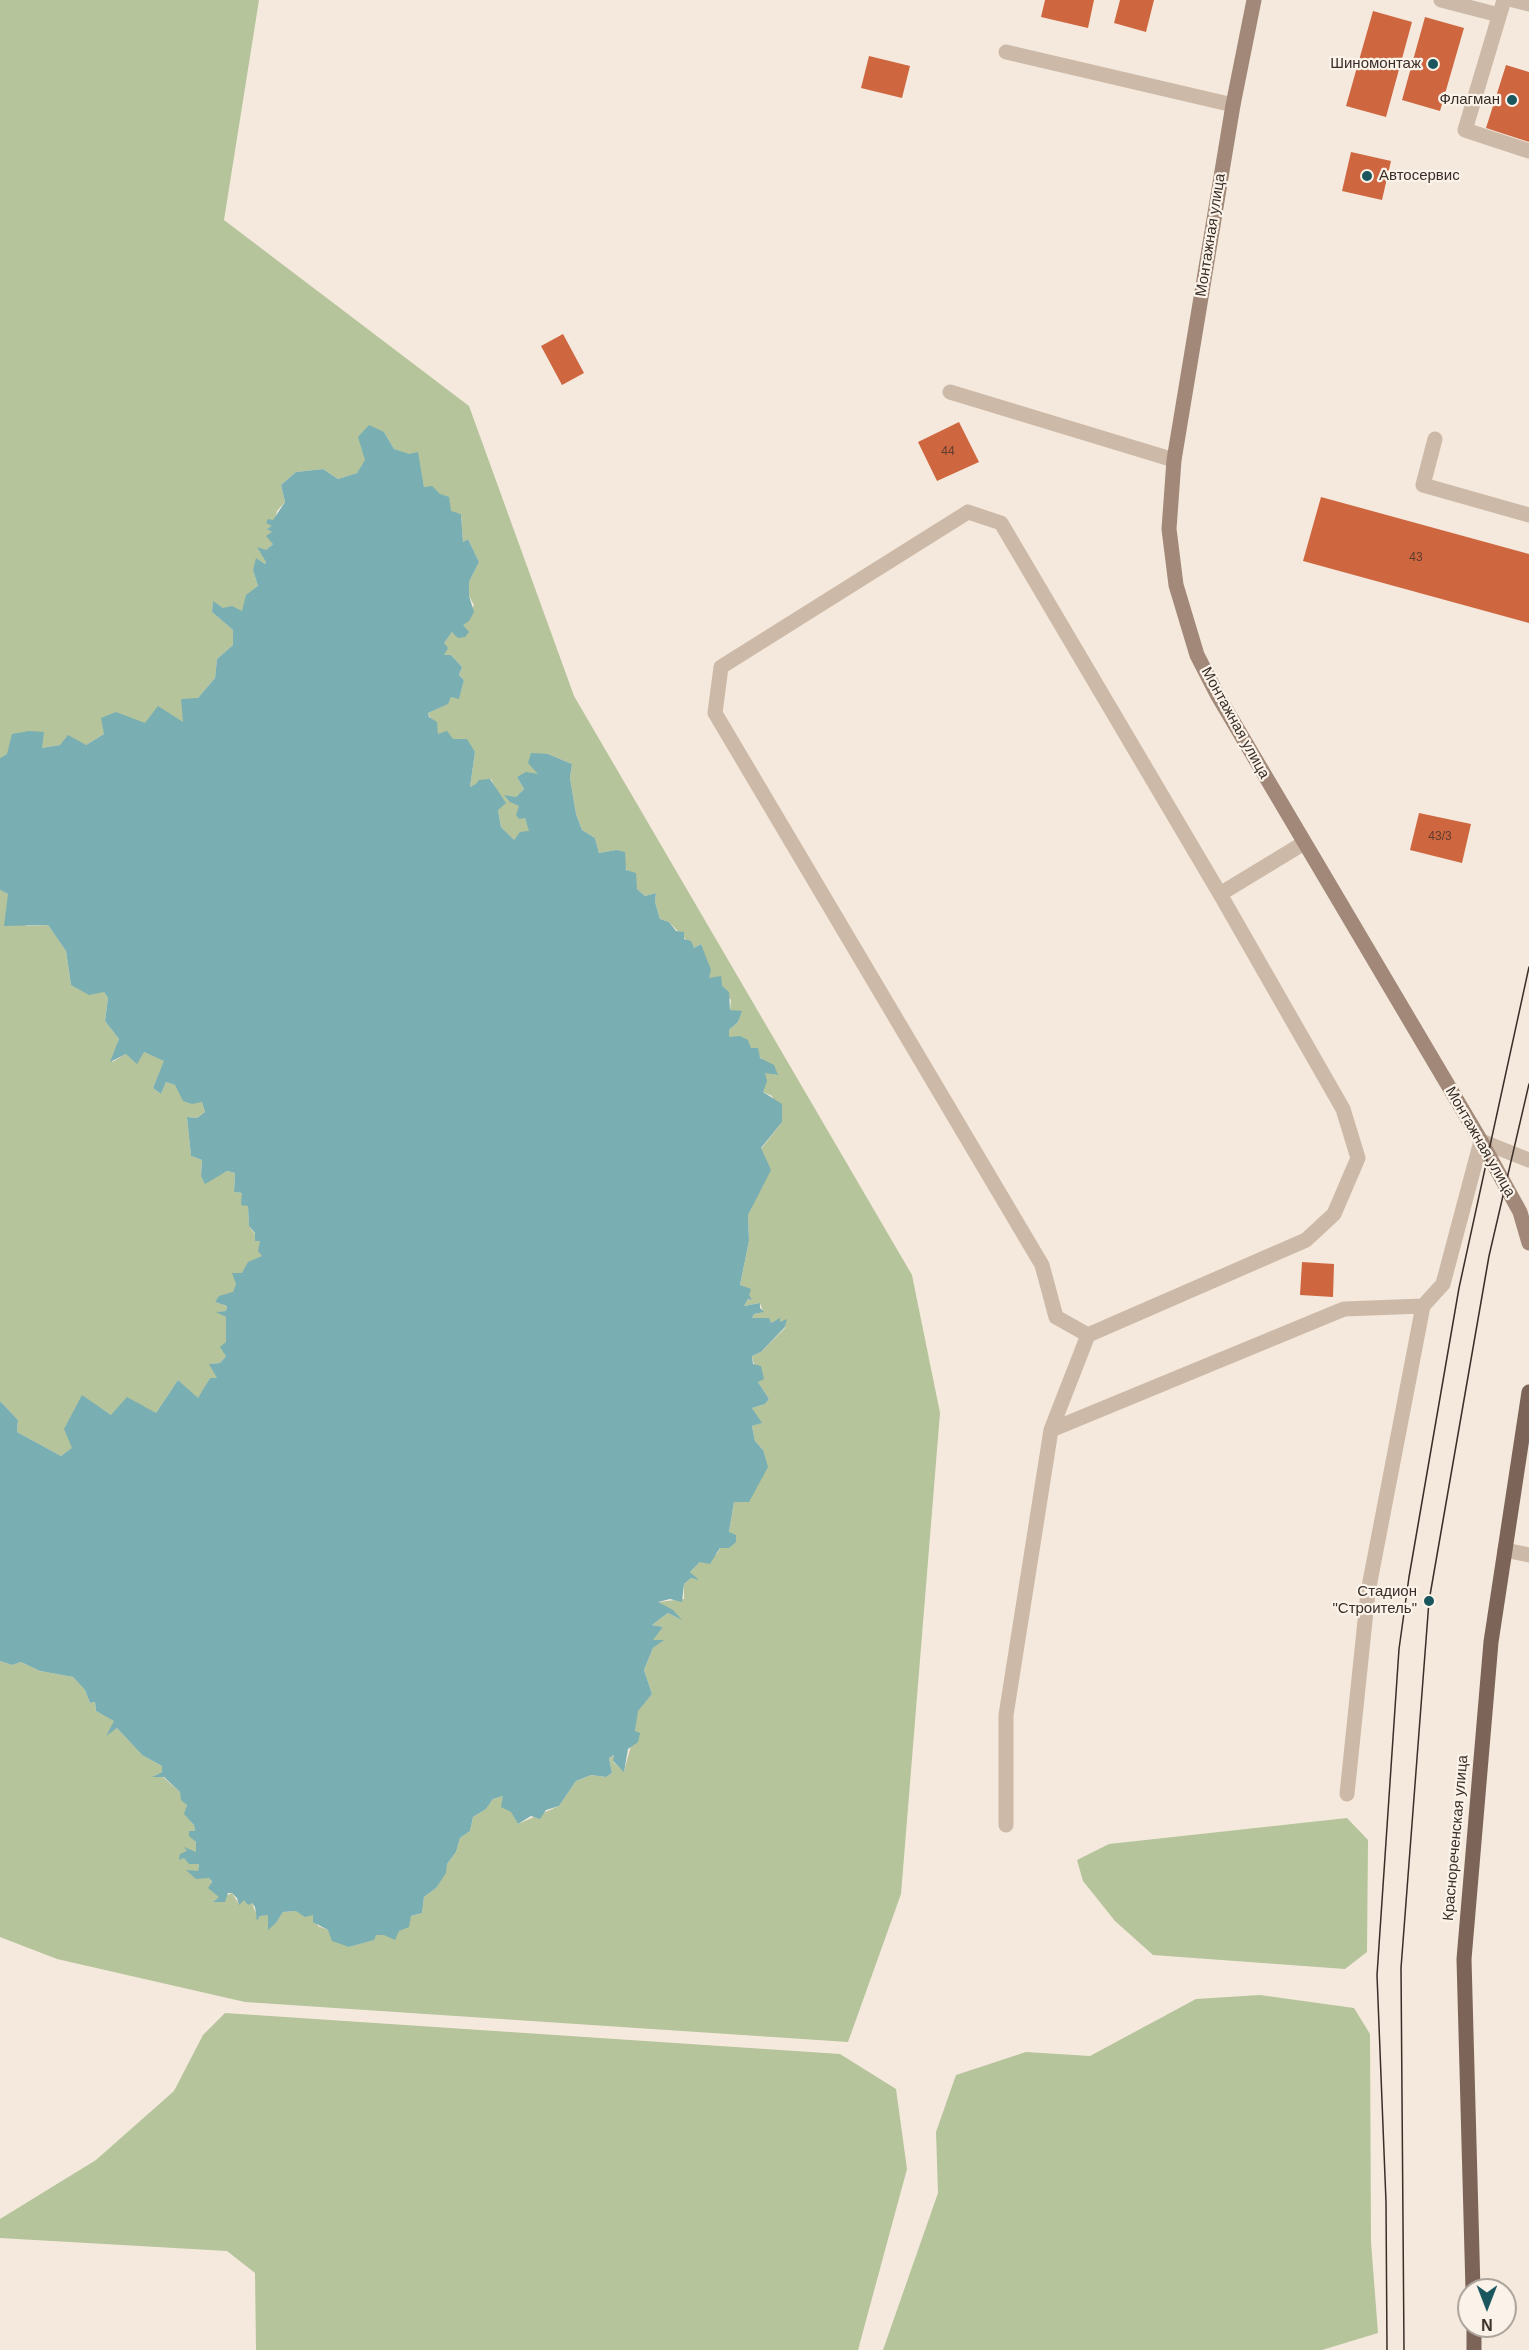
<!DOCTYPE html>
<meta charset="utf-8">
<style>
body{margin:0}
#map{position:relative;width:1529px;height:2350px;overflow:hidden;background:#f4e9dc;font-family:Helvetica,sans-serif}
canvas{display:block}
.north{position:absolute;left:1457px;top:2278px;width:60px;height:60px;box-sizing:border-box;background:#fbf3e9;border:2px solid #ada49c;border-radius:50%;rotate:180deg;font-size:16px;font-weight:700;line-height:24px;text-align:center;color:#392e28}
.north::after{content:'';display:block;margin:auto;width:21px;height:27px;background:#1a565d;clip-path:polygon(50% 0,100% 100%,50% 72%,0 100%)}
</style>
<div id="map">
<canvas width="1529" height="2350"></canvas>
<div class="north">N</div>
</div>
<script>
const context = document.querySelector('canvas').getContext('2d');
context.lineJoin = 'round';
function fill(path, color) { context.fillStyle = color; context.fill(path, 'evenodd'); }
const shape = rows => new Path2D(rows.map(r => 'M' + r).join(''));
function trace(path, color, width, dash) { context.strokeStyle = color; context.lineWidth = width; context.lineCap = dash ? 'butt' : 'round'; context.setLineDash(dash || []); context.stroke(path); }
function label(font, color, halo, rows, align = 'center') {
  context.font = font + ' Helvetica,sans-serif'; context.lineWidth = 4.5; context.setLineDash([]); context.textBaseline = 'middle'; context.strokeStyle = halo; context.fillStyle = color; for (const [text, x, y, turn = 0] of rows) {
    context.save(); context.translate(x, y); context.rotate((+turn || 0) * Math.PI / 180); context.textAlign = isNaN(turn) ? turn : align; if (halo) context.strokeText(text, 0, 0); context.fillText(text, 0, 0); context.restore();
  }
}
fill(shape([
 [0,0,259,0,224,220,469,406,574,696,912,1275,940,1413,901,1894,848,2042,245,2002,57,1959,0,1937,0,1661,12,1665,21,1662,40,1671,73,1677,85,1690,90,1703,95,1702,96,1711,115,1721,107,1734,117,1728,142,1755,162,1766,162,1772,154,1776,163,1777,180,1792,187,1805,185,1814,194,1825,195,1831,190,1831,190,1836,196,1842,196,1852,188,1851,179,1859,184,1858,199,1864,198,1871,188,1871,209,1878,220,1897,214,1901,232,1893,239,1904,244,1899,252,1903,258,1919,260,1916,268,1914,268,1929,276,1923,283,1912,296,1911,313,1914,318,1926,328,1930,349,1947,373,1940,375,1935,399,1931,411,1916,422,1913,424,1897,436,1888,447,1864,456,1852,460,1838,470,1831,473,1817,486,1809,493,1799,503,1796,518,1824,559,1806,576,1781,591,1775,606,1777,612,1773,609,1758,615,1755,613,1762,624,1771,635,1731,637,1711,652,1694,644,1670,653,1648,663,1640,652,1640,663,1627,652,1625,668,1613,680,1619,658,1602,684,1599,684,1584,691,1578,697,1579,690,1572,700,1562,717,1554,729,1532,734,1502,763,1450,755,1441,752,1426,761,1423,752,1408,765,1404,769,1399,758,1382,752,1356,761,1352,785,1328,786,1320,780,1323,780,1319,771,1323,752,1318,754,1314,763,1312,760,1303,744,1306,748,1299,751,1300,740,1285,749,1241,748,1215,756,1198,761,1149,782,1122,772,1096,763,1092,764,1072,777,1075,751,1048,729,1037,729,1030,738,1022,741,1012,730,1010,731,1000,709,978,701,944,694,948,669,922,660,919,655,902,656,893,645,896,637,889,616,850,599,853,595,838,582,830,576,814,570,778,572,764,548,754,538,775,517,777,524,789,516,797,505,796,520,806,530,831,514,841,501,827,498,810,500,797,491,779,470,787,475,752,453,739,438,734,428,713,447,704,451,697,459,698,464,680,459,675,462,667,451,655,444,655,444,643,452,632,457,634,474,605,469,596,469,582,479,562,468,539,463,542,461,514,451,512,440,494,424,487,419,460,394,449,384,432,357,473,338,479,323,469,296,472,281,485,285,502,277,511,273,527,268,529,272,532,273,544,266,550,259,551,264,556,266,562,265,564,257,559,253,570,258,586,242,611,223,608,213,602,212,612,233,630,233,645,217,659,215,678,198,698,184,722,145,723,104,734,86,745,60,745,7,754,0,758],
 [0,890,8,894,26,926,48,925,66,951,71,985,104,992,108,998,105,1021,119,1039,112,1062,126,1054,144,1052,165,1061,153,1088,161,1094,166,1082,175,1085,202,1102,205,1112,197,1118,187,1117,191,1156,202,1160,201,1176,217,1175,227,1171,235,1173,234,1192,242,1193,248,1205,249,1226,260,1241,262,1256,236,1284,233,1293,224,1295,215,1302,227,1306,226,1311,218,1312,226,1317,226,1356,220,1363,210,1364,218,1379,210,1378,198,1399,178,1380,156,1413,111,1415,82,1396,73,1448,61,1456,17,1432,18,1420,0,1401],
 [1347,1818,1368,1840,1367,1952,1345,1969,1153,1955,1115,1921,1083,1881,1077,1860,1109,1844],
 [1260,1995,1354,2008,1370,2034,1371,2242,1378,2333,1322,2350,883,2350,938,2193,936,2132,956,2075,1026,2052,1090,2056,1196,1999],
 [225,2013,840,2054,896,2089,907,2169,858,2350,256,2350,255,2273,227,2251,0,2238,0,2219,96,2160,174,2091,203,2035]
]), '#b5c49b');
fill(shape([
 [369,425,384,432,394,449,409,454,418,452,424,487,432,486,440,494,449,497,451,511,461,514,463,542,468,539,479,562,469,582,469,596,474,612,469,621,463,625,469,632,465,637,458,638,452,632,444,643,448,648,444,655,451,655,462,667,459,675,464,680,459,699,451,697,448,704,428,713,429,717,437,722,438,734,447,731,453,739,467,739,475,752,470,787,476,784,479,780,490,779,506,803,498,810,501,827,514,840,520,832,529,831,525,818,519,819,516,815,519,806,510,802,504,795,516,797,524,789,517,777,526,772,538,774,528,763,531,753,548,754,572,764,570,778,576,814,582,830,595,838,599,853,616,850,625,852,626,870,636,873,637,889,645,896,656,893,655,902,660,919,669,922,676,931,684,932,684,939,691,941,694,948,701,944,711,970,709,978,721,976,722,986,729,992,730,1010,742,1011,738,1022,729,1030,729,1037,740,1036,748,1040,751,1048,758,1048,760,1058,774,1065,778,1075,765,1073,767,1081,763,1092,782,1104,782,1122,761,1148,771,1170,748,1215,749,1241,740,1285,751,1289,749,1295,752,1300,748,1299,744,1306,760,1303,760,1308,764,1312,754,1314,752,1318,769,1318,771,1323,780,1318,780,1322,787,1319,785,1327,761,1352,752,1356,753,1364,761,1366,764,1379,758,1382,769,1399,765,1404,752,1408,762,1423,752,1426,755,1441,763,1450,768,1467,749,1502,734,1502,729,1532,736,1535,736,1542,729,1548,720,1548,710,1564,700,1562,690,1572,699,1580,691,1578,684,1584,682,1602,670,1599,658,1602,673,1610,682,1620,668,1613,652,1625,663,1627,653,1640,664,1640,653,1648,644,1670,652,1694,638,1711,635,1731,640,1733,638,1742,628,1749,624,1772,613,1761,614,1755,609,1758,612,1773,606,1777,591,1775,576,1781,559,1806,546,1810,540,1819,531,1816,518,1824,511,1812,501,1807,503,1796,493,1799,486,1809,473,1817,470,1831,460,1838,456,1852,447,1864,446,1873,436,1888,424,1897,422,1913,411,1916,409,1927,399,1931,395,1940,384,1935,376,1935,374,1940,349,1947,332,1941,328,1930,313,1922,313,1915,305,1917,296,1911,283,1912,276,1923,268,1930,268,1915,260,1916,257,1921,255,1907,252,1903,248,1905,244,1900,239,1905,237,1898,232,1893,228,1893,225,1902,213,1902,219,1897,208,1888,212,1882,209,1878,196,1879,186,1870,198,1871,199,1864,189,1864,184,1858,179,1860,180,1854,187,1851,184,1847,196,1852,196,1842,189,1836,189,1831,195,1831,194,1825,184,1814,187,1805,181,1800,180,1792,164,1777,152,1777,162,1772,162,1766,142,1755,117,1728,106,1736,114,1721,96,1711,95,1702,90,1703,85,1690,73,1677,40,1671,21,1662,12,1665,0,1661,0,1401,18,1420,17,1432,61,1456,72,1448,64,1429,82,1395,111,1415,127,1397,156,1413,178,1380,198,1398,210,1378,217,1378,209,1364,220,1363,226,1356,220,1347,226,1342,226,1317,216,1312,226,1311,227,1306,215,1302,219,1296,233,1292,236,1284,232,1273,242,1273,248,1262,262,1256,258,1251,260,1241,255,1241,255,1233,249,1226,248,1206,241,1205,242,1193,234,1192,235,1173,227,1171,205,1184,201,1176,202,1160,191,1156,187,1117,197,1118,205,1112,202,1102,192,1104,183,1101,175,1085,166,1082,161,1094,153,1088,164,1061,144,1052,137,1064,126,1054,110,1062,119,1039,105,1021,108,998,104,992,89,995,71,985,66,951,48,925,4,926,8,894,0,890,0,758,7,754,12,734,29,731,44,732,42,748,60,745,68,735,86,745,104,734,101,718,116,712,145,723,158,706,183,722,181,699,198,698,215,678,217,659,233,645,233,630,212,612,213,601,223,608,232,606,242,611,246,595,258,586,253,570,256,558,265,564,266,562,257,547,266,550,273,544,266,536,272,532,267,529,272,526,266,523,268,519,273,520,285,502,281,485,296,472,323,469,338,479,357,473,365,460,358,437]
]), '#79aeb3');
fill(shape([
 [1045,0,1094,0,1088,28,1041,17],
 [1120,0,1154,0,1146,32,1114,23],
 [1373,11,1412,22,1386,117,1346,106],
 [1425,17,1464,28,1440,111,1402,100],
 [869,56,910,66,902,98,861,88],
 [1506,65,1529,72,1529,142,1486,128],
 [1351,152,1391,161,1382,200,1342,191],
 [563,334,584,373,562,385,541,346],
 [959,422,979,462,937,481,918,442],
 [1321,497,1529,554,1529,623,1303,561],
 [1419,813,1471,824,1462,863,1410,850],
 [1302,1262,1334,1264,1333,1297,1300,1295]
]), '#ce6740');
trace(shape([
 [1441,0,1499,15],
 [1504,0,1465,130,1529,151],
 [1513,0,1529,4],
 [1006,52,1233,105],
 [950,392,1174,460],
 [1435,439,1423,485,1529,515],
 [968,512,1001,523,1220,894,1343,1109,1358,1158,1334,1214,1306,1240,1088,1335,1056,1317,1042,1265,715,713,721,667,968,512],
 [1220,894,1304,843],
 [1051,1430,1344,1309,1423,1306],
 [1505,1550,1529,1555],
 [1347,1794,1368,1592,1423,1306,1443,1284,1481,1141],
 [1006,1825,1006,1715,1051,1430,1088,1335]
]), '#cdb9a7', 15);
trace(shape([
 [1481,1141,1529,1160]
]), '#cdb9a7', 15);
trace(shape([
 [1254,0,1233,105,1174,460,1169,529,1176,585,1197,655,1218,696,1481,1141,1520,1212,1529,1243]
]), '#a18878', 15);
trace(shape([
 [1473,2290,1464,1959,1491,1642,1529,1392],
 [1474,2326,1474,2350]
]), '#7c6558', 15);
trace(shape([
 [1387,2350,1386,2202,1377,1975,1399,1649,1409,1577,1459,1288,1529,967],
 [1404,2350,1401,1968,1429,1601,1489,1256,1529,1084]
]), '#392e28', 1.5);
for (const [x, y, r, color] of [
 [1433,64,6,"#1a565d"],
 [1512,100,6,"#1a565d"],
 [1367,176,6,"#1a565d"],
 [1429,1601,6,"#1a565d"]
]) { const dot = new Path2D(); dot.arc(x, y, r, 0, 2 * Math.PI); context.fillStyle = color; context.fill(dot); trace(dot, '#fbf3e9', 2); }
label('12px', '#5e3c2e', null, [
 ["44",948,452],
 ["43",1416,558],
 ["43/3",1440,837]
]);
label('15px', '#392e28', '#fbf3e9', [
 ["Шиномонтаж",1421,64],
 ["Флагман",1500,100],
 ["Автосервис",1379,176,"left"],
 ["Стадион",1417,1592],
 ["\"Строитель\"",1417,1609]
], 'right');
label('15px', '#392e28', '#fbf3e9', [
 ["Монтажная улица",1211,235,-81],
 ["Монтажная улица",1235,723,61],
 ["Монтажная улица",1480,1142,60],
 ["Краснореченская улица",1456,1838,-85]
]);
</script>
